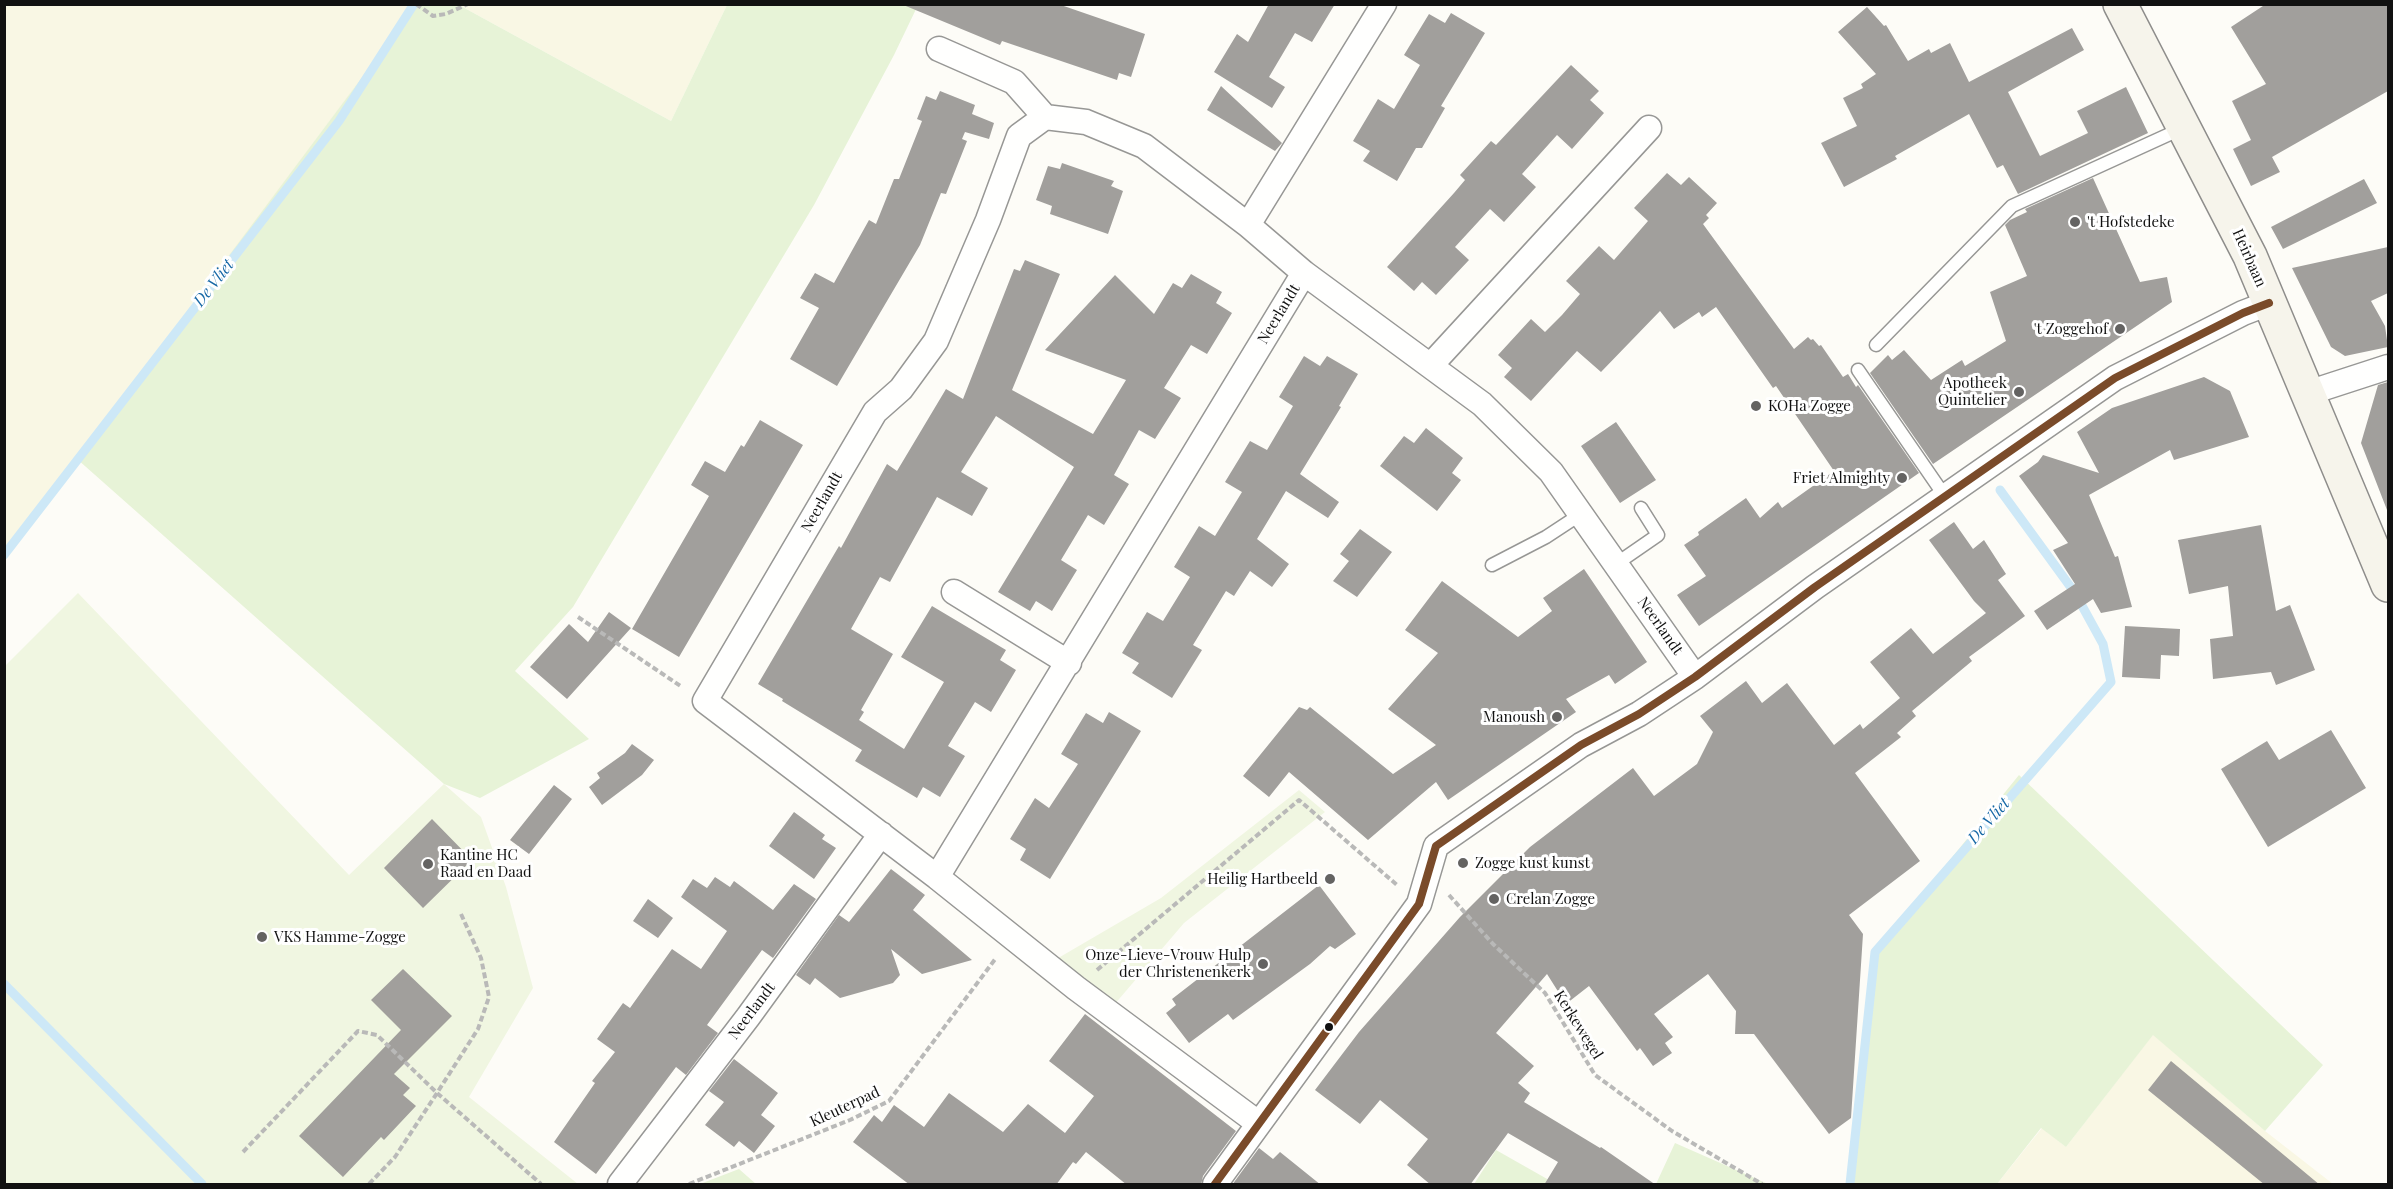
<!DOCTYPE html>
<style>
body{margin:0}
#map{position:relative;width:2393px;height:1189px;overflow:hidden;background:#fdfcf7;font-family:"Playfair Display",serif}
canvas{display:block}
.frame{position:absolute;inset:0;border:6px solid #111;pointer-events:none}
</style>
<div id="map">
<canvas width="2393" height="1189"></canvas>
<div class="frame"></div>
</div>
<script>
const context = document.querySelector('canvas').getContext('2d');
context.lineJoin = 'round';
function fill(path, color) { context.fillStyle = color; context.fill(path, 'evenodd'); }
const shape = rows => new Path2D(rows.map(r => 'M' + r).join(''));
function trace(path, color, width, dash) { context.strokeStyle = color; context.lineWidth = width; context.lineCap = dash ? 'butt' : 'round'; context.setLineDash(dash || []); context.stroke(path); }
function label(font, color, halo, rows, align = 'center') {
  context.font = font + ' "Playfair Display",serif'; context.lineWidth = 6; context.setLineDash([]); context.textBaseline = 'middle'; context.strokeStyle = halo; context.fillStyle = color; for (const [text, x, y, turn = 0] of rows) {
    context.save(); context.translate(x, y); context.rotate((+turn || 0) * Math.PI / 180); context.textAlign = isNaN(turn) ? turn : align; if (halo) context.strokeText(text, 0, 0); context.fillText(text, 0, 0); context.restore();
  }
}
fill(shape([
 [5,5,416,5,119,405,5,553],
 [459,5,727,5,671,121],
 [2153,1034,2265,1131,2333,1184,1997,1184,2042,1128,2066,1147]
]), '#f9f7e4');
fill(shape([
 [416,5,459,5,671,121,727,5,918,5,894,55,814,205,573,607,515,671,589,739,480,798,444,784,77,459],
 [2019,775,2323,1065,2265,1131,2153,1035,2066,1147,2041,1128,1997,1184,1850,1184,1875,952],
 [1675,1143,1768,1184,1656,1184],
 [1496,1150,1556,1184,1474,1184],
 [739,1169,756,1184,700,1184]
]), '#e7f3d7');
fill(shape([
 [78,593,349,875,444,784,481,817,506,887,533,988,469,1097,578,1184,5,1184,5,666],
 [1299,790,1325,812,1184,923,1102,1019,1036,971,1161,898]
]), '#f0f6e1');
trace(shape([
 [4,555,339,121,414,4],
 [4,984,202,1184],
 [1850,1184,1875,952,2111,682,2103,644,2075,593,2000,490]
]), '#cde8f7', 9);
fill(shape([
 [901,4,1058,4,1145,34,1131,77,1119,73,1117,80,1002,41,1000,45],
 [1269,4,1335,4,1312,42,1295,33,1269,77,1285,87,1272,108,1214,72,1237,34,1248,42],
 [2266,4,2388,4,2388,91,2272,157,2280,172,2251,186,2233,149,2251,140,2232,101,2266,84,2231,27],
 [1867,7,1884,26,1886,25,1908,61,1929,49,1931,53,1950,43,1969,82,2072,28,2084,50,2008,92,2040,156,2088,133,2077,111,2126,87,2148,133,2018,194,2003,165,1997,168,1969,114,1895,156,1897,159,1844,187,1821,143,1857,126,1843,98,1863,88,1861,84,1876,74,1838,32],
 [1451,13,1485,33,1441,106,1445,108,1422,148,1416,148,1397,181,1363,161,1370,151,1353,141,1378,99,1394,109,1420,65,1404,55,1429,14,1445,23],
 [1571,65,1599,91,1590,100,1604,113,1572,149,1557,135,1522,174,1536,187,1504,222,1490,209,1455,247,1469,260,1436,295,1422,282,1414,291,1387,267,1454,193,1465,180,1460,175,1491,141,1496,145],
 [1221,86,1282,143,1275,151,1207,110],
 [940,91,975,105,972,114,994,123,989,139,965,132,962,139,967,141,946,194,941,193,920,245,837,386,790,359,819,308,800,298,815,273,834,283,869,220,876,224,894,179,899,179,922,121,917,119,926,96,936,100],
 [1062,163,1114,181,1111,186,1123,191,1108,234,1050,214,1052,206,1036,200,1048,166,1060,169],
 [1667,173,1681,185,1689,177,1717,203,1706,215,1709,218,1703,224,1794,349,1808,337,1811,340,1813,339,1819,346,1821,345,1843,377,1848,374,1856,387,1858,385,1919,473,1699,626,1677,595,1706,576,1684,545,1699,535,1698,532,1746,498,1760,518,1778,502,1782,508,1834,471,1776,386,1773,388,1716,307,1702,317,1699,312,1674,329,1660,311,1601,372,1577,351,1531,401,1504,377,1512,368,1498,355,1531,319,1545,332,1562,315,1580,294,1566,281,1599,246,1614,260,1648,221,1634,208],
 [2093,178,2140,282,2167,277,2172,302,1933,464,1870,373,1888,355,1892,360,1904,350,1931,380,1962,360,1965,366,2006,341,1990,292,2027,276,2005,225,2010,220,2027,212,2025,209],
 [2364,179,2377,203,2283,249,2271,227],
 [2388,247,2388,293,2371,301,2385,326,2388,347,2345,356,2331,347,2292,268],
 [1025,260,1060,274,1012,390,1093,434,1126,380,1045,350,1115,275,1154,314,1173,283,1182,288,1191,274,1222,292,1216,303,1232,313,1207,354,1191,345,1164,388,1181,398,1155,439,1139,430,1114,475,1129,484,1104,525,1088,515,1061,560,1077,570,1052,611,1036,601,1030,611,998,592,1074,467,996,416,961,472,988,488,972,516,937,497,890,582,880,577,851,629,893,654,861,710,864,712,859,720,904,749,944,682,901,657,932,606,1006,650,1000,660,1016,670,991,712,975,702,948,746,965,756,940,797,923,787,917,798,855,761,862,750,782,701,783,699,758,684,839,546,841,548,887,464,897,471,946,389,963,399,1014,269,1020,271],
 [1304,356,1320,366,1327,356,1358,374,1339,406,1341,407,1300,474,1339,502,1328,518,1286,491,1257,539,1289,564,1272,587,1250,571,1234,596,1226,591,1193,645,1202,650,1172,698,1132,673,1139,663,1122,653,1147,612,1163,621,1190,577,1174,567,1199,526,1215,536,1242,492,1225,482,1250,441,1267,450,1293,406,1279,397],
 [2204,377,2230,391,2249,437,2174,460,2170,450,2089,495,2115,557,2118,556,2132,607,2101,613,2093,599,2047,630,2034,611,2075,584,2053,550,2068,543,2019,476,2038,462,2043,455,2099,473,2077,432,2112,408],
 [2388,382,2388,509,2387,510,2361,443,2378,385],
 [760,420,803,445,679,657,632,629,709,496,691,485,705,461,725,472,741,445,744,447],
 [1616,422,1656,480,1620,503,1581,446],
 [1426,428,1463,458,1452,473,1461,480,1437,511,1380,466,1404,436,1414,443],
 [1954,522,1973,549,1984,540,2006,574,1998,580,2025,616,1969,657,1972,661,1912,711,1916,716,1897,733,1901,737,1855,773,1920,861,1849,915,1863,934,1851,1118,1829,1134,1754,1034,1735,1034,1736,1011,1708,974,1654,1014,1673,1037,1665,1043,1672,1053,1653,1066,1640,1048,1637,1051,1589,986,1566,1004,1547,974,1496,1033,1534,1066,1518,1083,1530,1093,1524,1102,1600,1148,1601,1147,1656,1185,1544,1185,1558,1162,1508,1133,1470,1185,1431,1185,1407,1165,1428,1139,1380,1100,1360,1124,1315,1090,1359,1032,1460,917,1530,847,1633,768,1654,796,1697,764,1713,732,1700,716,1746,681,1762,703,1787,683,1834,745,1860,724,1863,729,1900,698,1870,662,1911,628,1933,654,1986,613,1974,601,1929,540],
 [2261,525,2276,611,2290,605,2315,670,2276,685,2271,672,2213,679,2210,639,2233,636,2228,586,2189,594,2178,540],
 [1360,529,1392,552,1357,597,1333,581,1349,561,1340,554],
 [1584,569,1647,662,1615,684,1609,675,1566,699,1576,712,1448,800,1436,782,1368,840,1289,772,1269,797,1243,776,1299,707,1307,710,1310,707,1393,774,1436,745,1388,709,1438,653,1405,630,1442,581,1518,637,1552,611,1543,598],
 [609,612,631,628,567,699,530,667,569,624,588,642],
 [2125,626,2180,629,2179,656,2161,655,2160,679,2122,677],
 [1109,712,1141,731,1050,879,1020,860,1026,849,1010,839,1035,798,1049,808,1078,764,1061,754,1086,713,1103,723],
 [2331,730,2366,788,2268,847,2221,769,2267,741,2279,760],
 [632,744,654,760,642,775,602,805,589,787,600,778,597,773,625,753],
 [554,785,572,799,529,854,510,840],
 [794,812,825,835,822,839,836,848,814,879,769,846],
 [432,819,472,860,423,908,384,868],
 [891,869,925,895,913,910,972,960,922,974,891,949,900,975,893,983,840,998,815,978,810,985,796,975,839,915,849,922],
 [715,877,730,887,734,881,773,910,794,884,816,899,773,958,762,950,707,1025,718,1033,686,1075,676,1067,596,1174,554,1142,595,1083,592,1081,615,1052,597,1039,623,1003,630,1008,672,949,701,969,727,931,681,897,693,879,707,888],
 [1319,885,1356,934,1335,949,1330,946,1310,964,1233,1020,1228,1014,1189,1043,1166,1013,1176,1005,1172,999],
 [648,899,673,918,658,938,633,921],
 [403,969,452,1016,394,1074,410,1088,403,1095,416,1106,384,1140,381,1137,343,1177,299,1136,401,1030,371,1000],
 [1085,1014,1236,1131,1203,1176,1201,1185,1127,1185,1086,1152,1076,1164,1073,1162,1056,1185,910,1185,853,1142,874,1115,882,1122,894,1105,924,1127,949,1093,1003,1132,1028,1104,1065,1133,1094,1096,1049,1061],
 [734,1059,778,1093,761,1115,775,1126,754,1153,739,1141,734,1147,705,1125,724,1102,709,1091],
 [2171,1061,2255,1131,2320,1185,2265,1185,2148,1090],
 [1259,1148,1273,1159,1280,1152,1321,1185,1232,1185]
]), '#a19f9c');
const lane = shape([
 [1876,345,2012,206,2183,128],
 [1858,370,1944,495],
 [1616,564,1658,535,1641,508],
 [1492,565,1546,537,1581,514]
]);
const street = shape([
 [939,49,1014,82,1045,117],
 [1248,225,1384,4],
 [1431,365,1649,128],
 [2308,393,2388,367],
 [954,592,1069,663],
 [937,877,1304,273],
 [1258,1123,1076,988,937,877,705,701,875,412,901,389,936,341,988,220,1019,136,1045,117,1086,122,1144,146,1248,225,1304,273,1482,404,1551,472,1695,677],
 [620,1184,748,1017,881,834],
 [1215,1184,1419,904,1436,846,1581,745,1639,714,1695,677,1815,587,2115,378,2243,313,2269,303]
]);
const secondary = shape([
 [2120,4,2250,256,2388,585]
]);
trace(lane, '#979795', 15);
trace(street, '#979795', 27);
trace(secondary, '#8e8d8b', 36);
trace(shape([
 [416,4,433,16,446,14,468,4],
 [578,617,682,687],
 [1449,895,1493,944,1545,993,1595,1075,1672,1131,1762,1184],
 [1097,970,1299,800,1397,885],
 [243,1152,358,1031,377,1035,437,1093,541,1184],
 [369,1184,395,1157,437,1093,478,1029,489,997,481,958,461,914],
 [689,1184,850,1120,889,1101,996,958]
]), '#b9b9b8', 4, [6, 3]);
trace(lane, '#fffffe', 12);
trace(street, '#fffffe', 24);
trace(secondary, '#f6f4eb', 33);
trace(shape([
 [1215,1184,1419,904,1436,846,1581,745,1639,714,1695,677,1815,587,2115,378,2243,313,2269,303]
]), '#7a4b2a', 8);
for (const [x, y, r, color] of [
 [2075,222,6,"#646362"],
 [2120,329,6,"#646362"],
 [2019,392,6,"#646362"],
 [1756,406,6,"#646362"],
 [1902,478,6,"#646362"],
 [1557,717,6,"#646362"],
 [1463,863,6,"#646362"],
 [428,864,6,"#646362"],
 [1330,879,6,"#646362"],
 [1494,899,6,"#646362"],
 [262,937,6,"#646362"],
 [1263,964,6,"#646362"],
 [1329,1027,5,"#111"]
]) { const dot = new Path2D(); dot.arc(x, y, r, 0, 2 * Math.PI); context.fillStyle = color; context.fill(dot); trace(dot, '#fff', 2); }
label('15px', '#111', '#fff', [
 ["'t Hofstedeke",2087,222],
 ["'t Zoggehof",2108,329,"right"],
 ["Apotheek",2007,383,"right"],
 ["Quintelier",2007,400,"right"],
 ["KOHa Zogge",1768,406],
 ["Friet Almighty",1890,478,"right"],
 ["Manoush",1545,717,"right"],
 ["Kantine HC",440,855],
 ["Raad en Daad",440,872],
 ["Zogge kust kunst",1475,863],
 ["Heilig Hartbeeld",1318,879,"right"],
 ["Crelan Zogge",1506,899],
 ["VKS Hamme-Zogge",274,937],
 ["Onze-Lieve-Vrouw Hulp",1251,955,"right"],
 ["der Christenenkerk",1251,972,"right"]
], 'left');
label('15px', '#111', '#fff', [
 ["Heirbaan",2249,258,66],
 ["Neerlandt",1279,314,-59],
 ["Neerlandt",822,502,-60],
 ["Neerlandt",1660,626,55],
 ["Neerlandt",752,1011,-53],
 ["Kerkewegel",1578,1025,58],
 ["Kleuterpad",845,1107,-25]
]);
label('italic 16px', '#1768a6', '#fff', [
 ["De Vliet",214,283,-52],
 ["De Vliet",1989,821,-49]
]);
</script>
